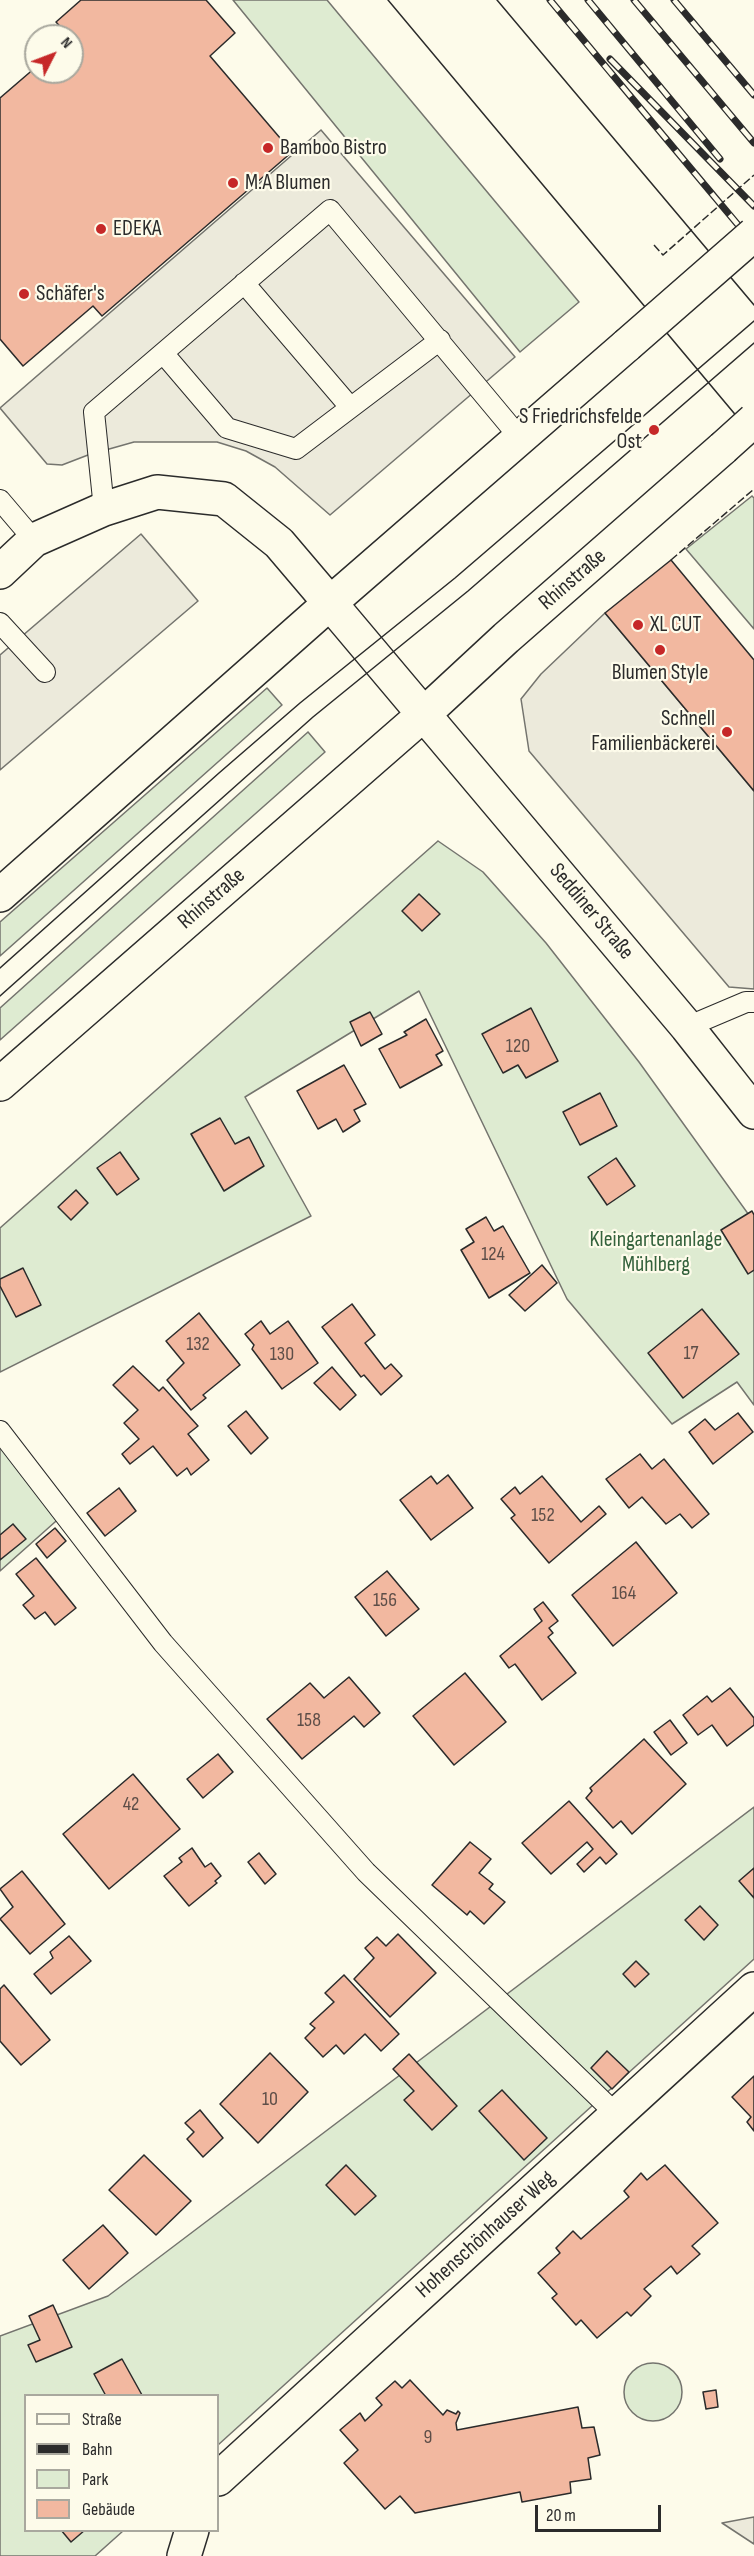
<!DOCTYPE html>
<meta charset="utf-8">
<style>
body{margin:0}
#map{position:relative;width:754px;height:2556px;overflow:hidden;background:#fdfbea;font-family:"Sofia Sans Condensed",sans-serif}
canvas{display:block}
.legend{position:absolute;left:24px;top:2394px;width:195px;height:138px;box-sizing:border-box;background:#fdfbea;border:2px solid #a9a89e;margin:0;padding:8px 10px;list-style:none;font-size:18px;color:#2b2b2b}
.legend li{display:flex;align-items:center;gap:12px;height:30px}
.legend b{width:30px;border:2px solid #a9a89e}
.north{position:absolute;left:24px;top:24px;width:60px;height:60px;box-sizing:border-box;background:#fdfbea;border:2px solid #a9a89e;border-radius:50%;rotate:48deg;font-size:16px;font-weight:700;line-height:24px;text-align:center;color:#2b2b2b}
.north::after{content:'';display:block;margin:auto;width:21px;height:27px;background:#c62828;clip-path:polygon(50% 0,100% 100%,50% 72%,0 100%)}
.scale{position:absolute;left:535px;top:2505px;width:126px;height:27px;box-sizing:border-box;border:3px solid #2b2b2b;border-top:0;padding-left:8px;font-size:18px;line-height:21px;white-space:nowrap;color:#2b2b2b;-webkit-text-stroke:4px #fdfbea;paint-order:stroke}
</style>
<div id="map">
<canvas width="754" height="2556"></canvas>
<ul class="legend">
<li><b style="height:8px;background:#fdfbea"></b>Straße</li>
<li><b style="height:8px;background:#2b2b2b"></b>Bahn</li>
<li><b style="height:16px;background:#deebd1"></b>Park</li>
<li><b style="height:16px;background:#f2b8a0"></b>Gebäude</li>
</ul>
<div class="north">N</div>
<div class="scale">20 m</div>
</div>
<script>
const context = document.querySelector('canvas').getContext('2d');
context.lineJoin = 'round';
function fill(path, color) { context.fillStyle = color; context.fill(path, 'evenodd'); }
const shape = rows => new Path2D(rows.map(r => 'M' + r).join(''));
function trace(path, color, width, dash) { context.strokeStyle = color; context.lineWidth = width; context.lineCap = dash ? 'butt' : 'round'; context.setLineDash(dash || []); context.stroke(path); }
function label(font, color, halo, rows, align = 'center') {
  context.font = font + ' "Sofia Sans Condensed",sans-serif'; context.lineWidth = 4.5; context.setLineDash([]); context.textBaseline = 'middle'; context.strokeStyle = halo; context.fillStyle = color; for (const [text, x, y, turn = 0] of rows) {
    context.save(); context.translate(x, y); context.rotate((+turn || 0) * Math.PI / 180); context.textAlign = isNaN(turn) ? turn : align; if (halo) context.strokeText(text, 0, 0); context.fillText(text, 0, 0); context.restore();
  }
}
const green = shape([
 [233,0,327,0,579,302,520,352,233,0],
 [752,496,754,498,754,629,686,549,752,496],
 [267,688,282,705,0,956,0,922,267,688],
 [308,732,325,752,0,1040,0,1008,308,732],
 [438,841,483,872,546,943,639,1062,754,1222,754,1405,737,1382,672,1424,567,1299,419,991,245,1097,311,1216,0,1372,0,1228,438,841],
 [0,1431,64,1514,0,1571,0,1431],
 [754,1807,754,1959,218,2445,218,2396,26,2396,26,2530,123,2531,95,2556,0,2556,0,2336,108,2296,754,1807],
 '624 2392a29 29 0 1 1 58 0a29 29 0 1 1-58 0Z'
]);
fill(green, '#deebd1');
trace(green, '#74746e', 1.5);
const parking = shape([
 [321,130,515,357,330,515,275,467,246,451,217,442,134,442,88,455,62,465,47,464,0,408,321,130],
 [141,534,198,601,0,770,0,655,141,534],
 [605,613,754,791,754,989,729,987,529,751,521,699,541,674,605,613],
 [754,2517,754,2544,722,2523,754,2517]
]);
fill(parking, '#eceadb');
trace(parking, '#74746e', 1.5);
const building = shape([
 [81,0,206,0,235,33,210,56,292,152,102,316,93,306,23,366,0,339,0,98,36,67,36,72,72,72,72,36,69,36,56,22,81,0],
 [671,560,754,660,754,791,605,613,671,560],
 [419,894,440,914,422,931,402,911,419,894],
 [531,1008,558,1061,526,1078,518,1065,503,1073,482,1034,531,1008],
 [370,1012,382,1034,361,1046,350,1022,370,1012],
 [426,1019,443,1051,436,1055,442,1065,400,1088,379,1049,407,1035,404,1032,426,1019],
 [344,1065,366,1104,354,1110,360,1121,343,1132,336,1119,318,1129,297,1091,344,1065],
 [600,1093,617,1126,580,1145,563,1112,600,1093],
 [220,1118,235,1144,249,1137,264,1166,224,1191,191,1134,220,1118],
 [120,1152,139,1179,117,1195,97,1168,120,1152],
 [616,1158,635,1186,607,1205,588,1177,616,1158],
 [76,1190,88,1203,71,1220,58,1207,76,1190],
 [752,1211,754,1215,754,1270,748,1274,721,1230,752,1211],
 [486,1217,494,1231,503,1226,530,1273,489,1298,461,1250,474,1242,466,1229,486,1217],
 [542,1265,557,1283,525,1311,509,1295,542,1265],
 [23,1268,41,1305,16,1317,0,1286,0,1279,23,1268],
 [352,1304,375,1335,365,1343,385,1369,391,1364,402,1376,381,1395,364,1375,361,1377,322,1327,352,1304],
 [702,1309,739,1354,683,1398,648,1353,702,1309],
 [199,1313,240,1365,203,1395,206,1398,191,1410,167,1380,184,1363,166,1341,199,1313],
 [261,1321,270,1334,288,1321,318,1363,282,1389,252,1349,254,1345,245,1334,261,1321],
 [133,1366,159,1391,163,1387,198,1426,188,1434,209,1460,191,1475,187,1468,177,1476,153,1446,130,1464,122,1454,139,1439,124,1423,138,1410,113,1385,133,1366],
 [332,1367,356,1395,340,1410,314,1383,332,1367],
 [246,1411,268,1438,251,1454,228,1426,246,1411],
 [738,1413,753,1432,713,1464,689,1432,705,1419,715,1430,738,1413],
 [640,1454,652,1469,664,1459,709,1514,692,1528,680,1514,666,1524,642,1497,629,1508,606,1479,640,1454],
 [448,1475,473,1508,431,1540,400,1500,431,1476,437,1484,448,1475],
 [542,1476,581,1522,599,1506,606,1514,549,1563,511,1518,515,1515,501,1499,515,1487,520,1494,542,1476],
 [119,1488,136,1511,105,1536,87,1513,119,1488],
 [13,1524,26,1539,0,1560,0,1535,13,1524],
 [55,1528,66,1541,47,1558,36,1544,55,1528],
 [636,1542,677,1593,613,1646,572,1595,636,1542],
 [36,1558,76,1608,55,1625,45,1612,35,1619,23,1605,34,1596,16,1574,36,1558],
 [387,1571,419,1609,386,1636,355,1597,387,1571],
 [543,1602,558,1621,549,1628,553,1633,548,1637,576,1673,542,1700,515,1664,509,1668,500,1656,542,1621,534,1609,543,1602],
 [465,1673,506,1722,454,1765,413,1716,465,1673],
 [349,1677,380,1713,364,1727,354,1716,302,1759,267,1719,310,1683,324,1698,349,1677],
 [730,1688,754,1718,754,1725,727,1746,712,1725,698,1735,683,1715,707,1696,712,1702,730,1688],
 [670,1720,687,1743,671,1755,654,1732,670,1720],
 [644,1739,686,1784,632,1834,621,1821,613,1828,586,1798,592,1791,590,1788,644,1739],
 [218,1754,233,1772,203,1798,187,1779,218,1754],
 [133,1774,180,1829,109,1889,63,1834,133,1774],
 [569,1801,617,1854,606,1864,600,1857,584,1872,577,1864,593,1849,587,1842,551,1874,522,1843,569,1801],
 [470,1842,491,1859,479,1873,493,1884,489,1889,505,1902,484,1924,470,1911,467,1915,432,1885,470,1842],
 [192,1848,205,1867,211,1863,221,1876,215,1881,217,1883,189,1906,164,1876,182,1862,179,1858,192,1848],
 [259,1853,276,1874,265,1884,248,1862,259,1853],
 [754,1868,754,1898,739,1881,754,1868],
 [22,1871,65,1924,30,1954,0,1919,13,1907,0,1889,22,1871],
 [700,1906,718,1925,704,1940,685,1920,700,1906],
 [398,1934,436,1973,390,2017,354,1979,374,1958,365,1948,377,1937,386,1946,398,1934],
 [69,1936,91,1961,51,1994,34,1974,53,1958,50,1952,69,1936],
 [636,1961,649,1974,635,1987,623,1974,636,1961],
 [344,1975,399,2034,381,2051,365,2034,344,2054,336,2045,323,2057,305,2038,315,2028,310,2024,334,2002,325,1993,344,1975],
 [4,1985,50,2040,21,2065,0,2041,0,1989,4,1985],
 [607,2051,629,2072,612,2089,591,2068,607,2051],
 [270,2053,308,2092,258,2143,220,2104,270,2053],
 [409,2054,457,2106,432,2130,404,2100,414,2091,393,2069,409,2054],
 [754,2076,754,2131,747,2122,751,2117,732,2097,754,2076],
 [502,2090,547,2138,524,2160,479,2111,502,2090],
 [200,2110,223,2138,203,2157,187,2139,194,2132,185,2123,200,2110],
 [144,2155,191,2201,156,2235,109,2190,144,2155],
 [346,2165,376,2196,355,2215,326,2185,346,2165],
 [665,2165,718,2223,692,2246,700,2254,677,2274,671,2266,644,2289,651,2296,631,2316,627,2312,597,2338,581,2320,576,2325,552,2298,557,2294,538,2273,560,2253,556,2248,573,2231,581,2239,629,2197,624,2191,641,2173,647,2180,665,2165],
 [103,2225,128,2253,89,2289,63,2260,103,2225],
 [53,2305,72,2347,36,2362,28,2345,40,2340,29,2316,53,2305],
 [122,2359,142,2395,141,2396,106,2396,94,2374,122,2359],
 [410,2380,443,2415,447,2410,456,2414,458,2411,460,2413,456,2423,457,2430,578,2407,582,2428,594,2427,600,2455,588,2458,591,2479,570,2482,571,2493,522,2502,520,2492,415,2513,400,2496,385,2509,344,2463,358,2450,340,2430,360,2413,365,2421,382,2405,376,2398,395,2381,402,2388,410,2380],
 [716,2390,718,2407,706,2409,703,2392,716,2390],
 [61,2530,85,2530,71,2542,61,2530]
]);
fill(building, '#f2b8a0');
trace(building, '#2b2b2b', 1.5);
const lane = shape([
 [244,283,350,407],
 [163,353,227,428,296,449,440,340],
 [0,500,34,540],
 [104,509,94,412,330,210,520,438],
 [0,623,45,672],
 [687,1027,746,1002,754,1002],
 [0,1431,163,1643,366,1872,617,2115]
]);
const street = shape([
 [0,572,34,540,104,509,157,492,224,499,279,543,330,603],
 [218,2479,754,1989],
 [184,2556,192,2530]
]);
const secondary = shape([
 [330,603,687,1027,754,1112],
 [0,895,330,603,627,345],
 [0,1084,424,714,506,638,723,448]
]);
trace(lane, '#2b2b2b', 22);
trace(street, '#2b2b2b', 36);
trace(secondary, '#2b2b2b', 36);
trace(lane, '#fdfbea', 20);
trace(street, '#fdfbea', 33);
trace(secondary, '#fdfbea', 33);
trace(shape([
 [388,0,754,437],
 [497,0,754,305],
 [0,968,219,773,300,703,455,578,754,321],
 [0,996,313,717,468,591,754,343]
]), '#2b2b2b', 1.5);
const rail = shape([
 [550,0,754,244],
 [588,0,720,159],
 [634,0,754,143],
 [674,0,754,95],
 [610,59,754,206]
]);
trace(rail, '#2b2b2b', 7);
trace(rail, '#fdfbea', 4.5, [14]);
const secondaryBridge = shape([
 [627,345,754,234],
 [723,448,754,420]
]);
trace(secondaryBridge, '#2b2b2b', 36, []);
trace(secondaryBridge, '#fdfbea', 33);
trace(shape([
 [654,245,663,255,754,175],
 [671,560,754,489]
]), '#2b2b2b', 1.5, [8, 3]);
for (const [x, y, r, color] of [
 [268,148,6,"#c62828"],
 [233,183,6,"#c62828"],
 [101,229,6,"#c62828"],
 [24,294,6,"#c62828"],
 [654,430,6,"#c62828"],
 [638,625,6,"#c62828"],
 [660,650,6,"#c62828"],
 [727,732,6,"#c62828"]
]) { const dot = new Path2D(); dot.arc(x, y, r, 0, 2 * Math.PI); context.fillStyle = color; context.fill(dot); trace(dot, '#fdfbea', 2); }
label('20px', '#5d4e48', null, [
 ["120",518,1047],
 ["124",493,1255],
 ["132",198,1345],
 ["17",691,1354],
 ["130",282,1355],
 ["152",543,1516],
 ["164",624,1594],
 ["156",385,1601],
 ["158",309,1721],
 ["42",131,1805],
 ["10",270,2100],
 ["9",428,2438]
]);
label('22px', '#2b2b2b', '#fdfbea', [
 ["Bamboo Bistro",280,148],
 ["M.A Blumen",245,183],
 ["EDEKA",113,229],
 ["Schäfer's",36,294],
 ["S Friedrichsfelde",642,417,"right"],
 ["Ost",642,442,"right"],
 ["XL CUT",650,625],
 ["Blumen Style",660,673,"center"],
 ["Schnell",715,719,"right"],
 ["Familienbäckerei",715,744,"right"]
], 'left');
label('22px', '#2b2b2b', '#fdfbea', [
 ["Rhinstraße",573,580,-41],
 ["Rhinstraße",212,899,-41],
 ["Seddiner Straße",591,912,50],
 ["Hohenschönhauser Weg",486,2235,-42]
]);
label('22px', '#34623c', '#fdfbea', [
 ["Kleingartenanlage",656,1240],
 ["Mühlberg",656,1265]
]);
</script>
